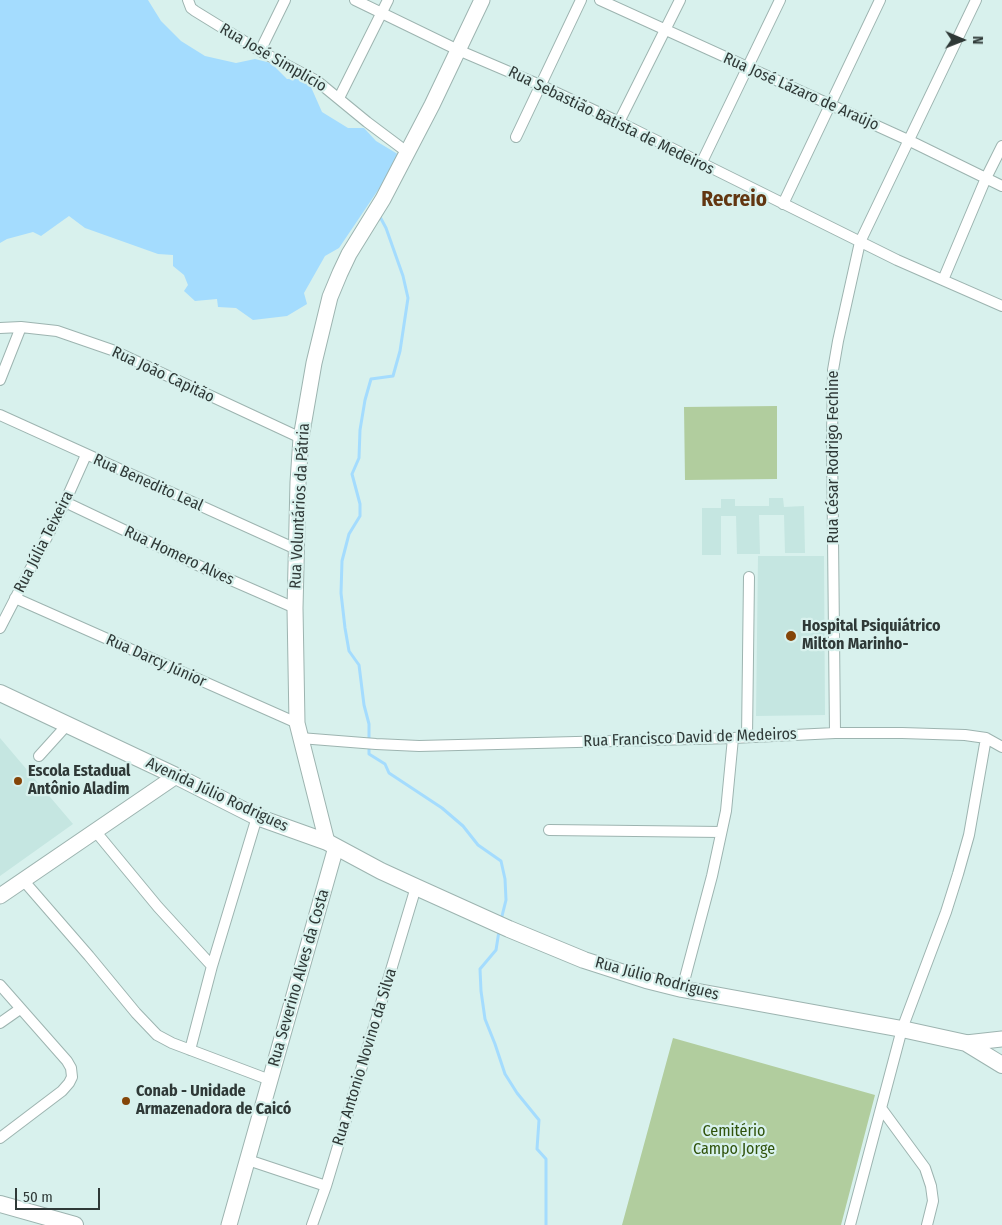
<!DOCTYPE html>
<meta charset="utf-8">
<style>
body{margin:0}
#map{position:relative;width:1002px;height:1225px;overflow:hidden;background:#d8f1ed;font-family:"Fira Sans Condensed",sans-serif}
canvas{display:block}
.north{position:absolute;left:937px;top:15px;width:50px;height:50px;-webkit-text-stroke:4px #d8f1ed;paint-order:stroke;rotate:91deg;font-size:14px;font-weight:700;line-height:20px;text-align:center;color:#2f3937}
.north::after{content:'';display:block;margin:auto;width:18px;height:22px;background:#2f3937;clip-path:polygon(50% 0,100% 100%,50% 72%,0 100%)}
.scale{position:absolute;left:15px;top:1188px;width:85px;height:22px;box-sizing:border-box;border:2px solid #2f3937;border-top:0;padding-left:6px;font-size:15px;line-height:18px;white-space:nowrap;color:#2f3937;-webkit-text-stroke:4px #d8f1ed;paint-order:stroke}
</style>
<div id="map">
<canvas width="1002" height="1225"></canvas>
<div class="north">N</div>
<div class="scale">50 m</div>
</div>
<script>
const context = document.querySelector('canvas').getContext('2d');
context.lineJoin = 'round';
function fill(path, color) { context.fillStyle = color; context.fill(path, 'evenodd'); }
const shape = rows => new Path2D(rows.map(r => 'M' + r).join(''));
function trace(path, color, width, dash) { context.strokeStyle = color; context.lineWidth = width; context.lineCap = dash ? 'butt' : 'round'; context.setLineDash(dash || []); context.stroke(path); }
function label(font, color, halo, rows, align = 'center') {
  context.font = font + ' "Fira Sans Condensed",sans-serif'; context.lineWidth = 4.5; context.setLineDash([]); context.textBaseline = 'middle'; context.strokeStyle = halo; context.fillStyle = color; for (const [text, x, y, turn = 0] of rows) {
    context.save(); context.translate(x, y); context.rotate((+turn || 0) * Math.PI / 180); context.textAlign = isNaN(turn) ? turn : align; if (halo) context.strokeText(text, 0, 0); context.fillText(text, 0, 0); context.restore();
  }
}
fill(shape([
 [769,498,783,498,784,507,804,506,805,553,785,553,784,515,759,515,760,554,737,554,736,516,721,516,721,555,702,555,702,508,721,508,721,499,735,499,735,506,769,506],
 [758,556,824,556,825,715,756,716],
 [0,738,73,824,0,876]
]), '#c5e6e1');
fill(shape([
 [777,406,777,479,685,480,684,407],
 [673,1038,875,1095,841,1225,622,1225]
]), '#b1cd9e');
fill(shape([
 [0,0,148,0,161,21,181,41,205,56,236,63,255,59,271,63,287,79,307,78,322,112,348,128,364,128,376,141,401,156,339,248,325,256,304,293,307,304,287,316,253,320,236,308,218,307,217,299,195,301,184,291,188,285,184,275,173,266,173,255,158,254,85,228,69,216,41,236,33,232,7,239,0,243]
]), '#a4dcfe');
trace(shape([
 [379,215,386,228,403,276,408,298,400,351,393,376,371,379,365,400,360,430,359,458,352,474,360,504,360,516,349,534,342,561,341,593,345,628,349,651,359,665,364,705,369,724,369,754,385,764,389,773,442,808,463,826,478,845,501,861,505,879,506,900,501,920],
 [499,931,496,950,480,969,481,991,485,1019,495,1044,505,1074,517,1093,539,1120,537,1149,546,1159,546,1225]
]), '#a4dcfe', 3);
const street = shape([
 [188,0,191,8,195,11,260,51,317,81,367,122,407,152],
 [355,0,458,50,540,85,619,122,897,260,1002,306],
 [600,0,908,140,1002,186],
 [260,51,285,0],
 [339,98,388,0],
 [619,122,680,0],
 [516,137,581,0],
 [701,164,780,0],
 [783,204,880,0],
 [943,280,986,178,1002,146],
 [0,328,21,327,57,331,112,350,301,438],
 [0,380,21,327],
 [0,415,296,549],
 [65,502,208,570,295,608],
 [15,598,297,723],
 [0,628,65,502,86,455],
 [835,733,832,440,833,370,838,341,860,242,976,0],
 [747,737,749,577],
 [300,738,376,744,419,746,733,738,835,733,902,733,965,735,986,738,1002,747],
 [39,756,67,725],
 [549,830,721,832],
 [96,832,158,907,212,966],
 [23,880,89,956,136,1013,157,1035,172,1043,270,1080],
 [0,985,67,1061,71,1068,72,1077,69,1083,62,1091,0,1138],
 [682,989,712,876,726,811,733,738],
 [0,1023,20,1009],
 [190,1050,212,966,257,817],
 [881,1108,925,1168,931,1186,933,1201,927,1225],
 [248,1160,326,1186],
 [312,1225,326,1186,416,887],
 [850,1225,902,1029,946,912,958,874,969,835,986,738]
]);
const secondary = shape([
 [327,842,297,723,295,608,298,482,301,438,314,363,330,297,340,273,349,254,383,199,432,105,482,0],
 [0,896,176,776],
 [966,1043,1002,1039],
 [229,1225,336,847]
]);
const primary = shape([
 [0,693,176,776,257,817,327,842,381,871,416,887,509,929,584,960,646,980,682,989,902,1029,966,1043,1002,1065],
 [0,1204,75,1225]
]);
trace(street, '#9db4b0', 12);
trace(secondary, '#9db4b0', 17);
trace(primary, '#9db4b0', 18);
trace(street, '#fff', 10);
trace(secondary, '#fff', 15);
trace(primary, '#fff', 16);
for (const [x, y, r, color] of [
 [791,636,6,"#844508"],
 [18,781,5,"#844508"],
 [126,1101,5,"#844508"]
]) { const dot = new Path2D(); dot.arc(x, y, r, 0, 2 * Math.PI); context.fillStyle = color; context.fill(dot); trace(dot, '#d8f1ed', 2); }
label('16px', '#2f3937', '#d8f1ed', [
 ["Rua José Simplicio",273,58,30],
 ["Rua José Lázaro de Araújo",801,92,24],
 ["Rua Sebastião Batista de Medeiros",611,121,26],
 ["Rua João Capitão",163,375,25],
 ["Rua César Rodrigo Fechine",834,457,-90],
 ["Rua Benedito Leal",148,483,24],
 ["Rua Voluntários da Pátria",300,506,-87],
 ["Rua Júlia Teixeira",44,542,-63],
 ["Rua Homero Alves",179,556,25],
 ["Rua Darcy Júnior",156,661,24],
 ["Rua Francisco David de Medeiros",690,738,-2],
 ["Avenida Júlio Rodrigues",217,795,25],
 ["Rua Severino Alves da Costa",299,978,-74],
 ["Rua Júlio Rodrigues",657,979,15],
 ["Rua Antonio Novino da Silva",365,1057,-73]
]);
label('bold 16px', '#2f3937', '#d8f1ed', [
 ["Hospital Psiquiátrico",802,627],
 ["Milton Marinho-",802,645],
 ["Escola Estadual",28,772],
 ["Antônio Aladim",28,790],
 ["Conab - Unidade",136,1092],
 ["Armazenadora de Caicó",136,1110]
], 'left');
label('16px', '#30530c', '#d8f1ed', [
 ["Cemitério",734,1132],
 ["Campo Jorge",734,1150]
]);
label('bold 21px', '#623611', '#d8f1ed', [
 ["Recreio",734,200]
]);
</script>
